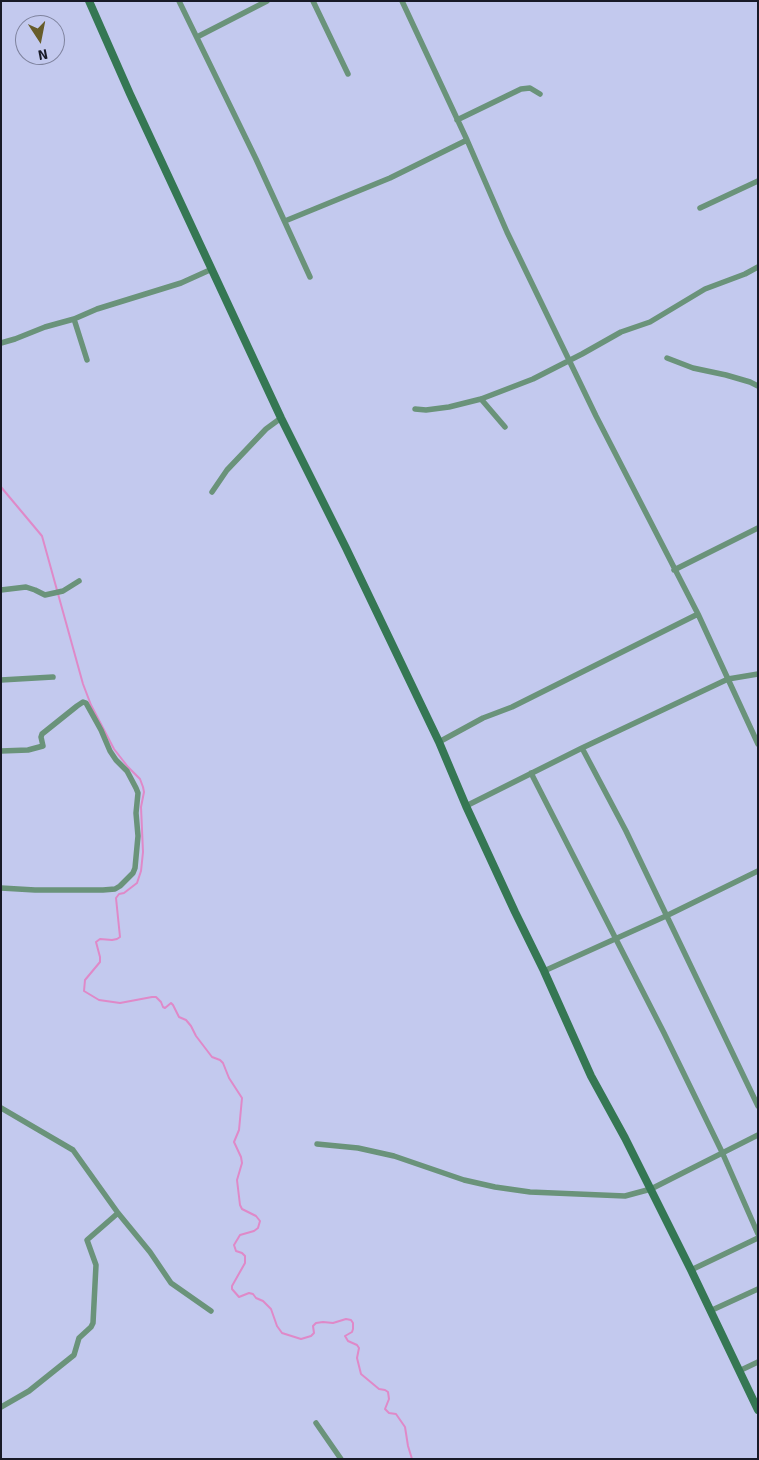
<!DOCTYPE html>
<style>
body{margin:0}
#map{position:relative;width:759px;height:1460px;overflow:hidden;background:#c3c9ee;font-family:Signika,sans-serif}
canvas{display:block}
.frame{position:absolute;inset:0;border:2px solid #181a27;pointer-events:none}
.north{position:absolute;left:15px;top:15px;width:50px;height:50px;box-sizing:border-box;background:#c3c9ee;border:1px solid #7f839e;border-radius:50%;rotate:169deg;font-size:14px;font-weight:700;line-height:20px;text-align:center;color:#181a27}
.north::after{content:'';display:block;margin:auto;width:18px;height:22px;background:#675c29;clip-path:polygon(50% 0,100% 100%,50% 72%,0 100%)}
</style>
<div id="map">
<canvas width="759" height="1460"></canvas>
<div class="frame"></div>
<div class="north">N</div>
</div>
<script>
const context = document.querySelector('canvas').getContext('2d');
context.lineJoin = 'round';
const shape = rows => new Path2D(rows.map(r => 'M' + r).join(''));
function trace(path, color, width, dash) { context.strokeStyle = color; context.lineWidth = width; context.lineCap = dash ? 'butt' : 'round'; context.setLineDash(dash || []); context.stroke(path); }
trace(shape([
 [1,487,42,536,83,684,91,705,114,749,128,767,140,779,143,787,144,792,141,807,143,852,141,871,137,883,124,893,119,894,116,898,120,937,117,939,112,940,100,939,96,942,100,957,100,962,85,980,84,991,99,1000,120,1003,152,997,156,997,161,1002,163,1007,165,1008,171,1003,173,1005,179,1017,186,1020,191,1026,196,1036,212,1057,220,1060,223,1063,229,1078,242,1098,239,1130,234,1142,241,1157,242,1163,237,1180,240,1205,242,1209,256,1216,260,1221,258,1228,254,1231,240,1235,234,1245,236,1251,242,1253,245,1256,245,1263,232,1286,232,1289,239,1297,249,1293,253,1294,256,1298,263,1301,271,1309,277,1326,282,1333,301,1339,311,1336,314,1333,313,1326,316,1323,323,1322,333,1323,346,1319,351,1320,353,1323,353,1329,352,1332,345,1336,348,1341,357,1345,359,1348,357,1358,361,1374,379,1389,385,1390,388,1392,389,1399,385,1409,389,1413,396,1414,405,1427,408,1446,412,1459]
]), '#df89c8', 2);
trace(shape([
 [179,1,256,159,310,277],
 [313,1,348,74],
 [402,1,467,140,507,232,569,360,596,416,698,614,758,744],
 [197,37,267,1],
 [457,120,521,89,530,88,540,94],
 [700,208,758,181],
 [285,221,390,178,467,140],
 [74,319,87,360],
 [1,343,15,339,45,327,74,319,97,309,181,283,212,269],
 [667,358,693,368,726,375,750,382,758,386],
 [481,399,505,427],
 [415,409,426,410,449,407,481,399,533,379,582,354,621,332,650,322,705,289,745,274,758,267],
 [212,492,227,470,266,429,281,418],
 [674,570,758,528],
 [1,590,26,587,35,590,45,595,63,591,79,581],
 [1,680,53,677],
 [439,742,483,718,512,707,698,614],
 [582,748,626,831,758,1106],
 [1,751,28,750,43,746,41,737,42,734,77,706,83,702,86,703,101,730,110,751,116,760,127,771,136,788,138,793,136,813,138,836,135,868,133,873,120,886,115,889,103,890,35,890,1,888],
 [531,773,664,1033,722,1152,758,1234],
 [466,806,582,748,728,679,758,674],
 [544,971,666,916,758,871],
 [1,1108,73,1150,118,1213,150,1252,171,1283,211,1311],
 [317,1144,358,1148,394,1156,464,1180,495,1187,530,1192,625,1196,651,1189,758,1135],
 [691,1270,758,1238],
 [710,1311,758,1289],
 [739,1371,758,1362],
 [1,1407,29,1391,74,1355,79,1338,91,1327,93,1323,96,1265,87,1240,118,1213],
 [316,1423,341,1459]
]), '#6a937a', 5.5);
trace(shape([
 [89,1,130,94,281,418,346,548,439,742,466,806,515,912,544,971,591,1076,625,1138,691,1270,758,1410]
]), '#357753', 8);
</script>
